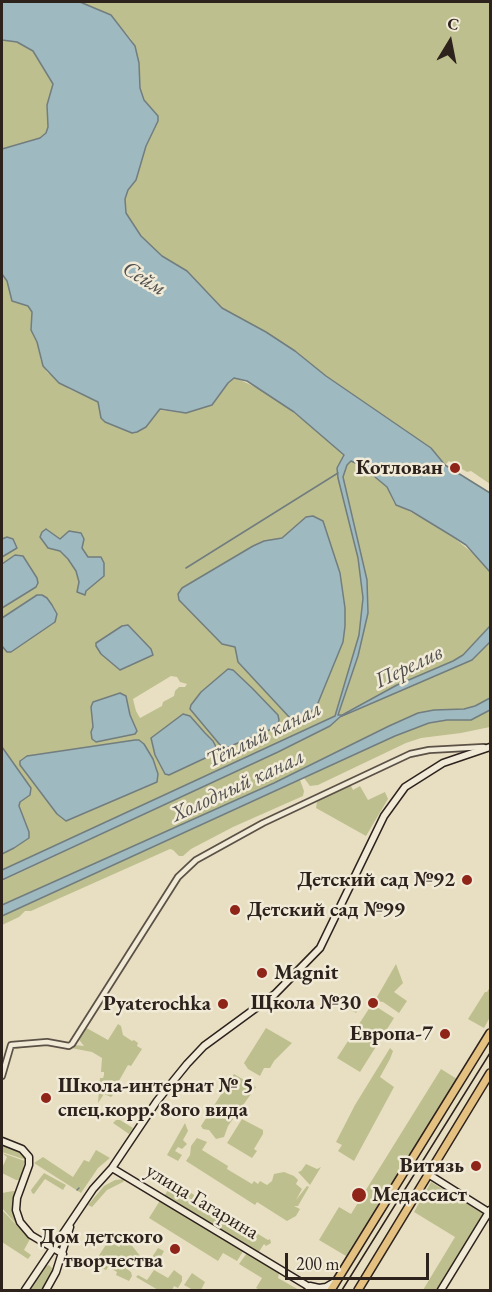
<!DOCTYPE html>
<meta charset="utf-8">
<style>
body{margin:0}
#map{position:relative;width:492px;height:1292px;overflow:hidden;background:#e8dfc2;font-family:"EB Garamond",serif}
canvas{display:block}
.frame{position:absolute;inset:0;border:3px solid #2e221d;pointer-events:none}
.north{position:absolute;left:420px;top:12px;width:60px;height:60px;-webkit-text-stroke:4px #f0ead7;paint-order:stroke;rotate:10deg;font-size:16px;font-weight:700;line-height:24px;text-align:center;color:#2e221d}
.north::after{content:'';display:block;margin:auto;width:21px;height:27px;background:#2e221d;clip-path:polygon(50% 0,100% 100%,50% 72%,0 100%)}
.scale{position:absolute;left:285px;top:1253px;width:144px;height:27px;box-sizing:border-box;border:3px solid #2e221d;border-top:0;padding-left:8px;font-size:18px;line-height:21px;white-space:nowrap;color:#2e221d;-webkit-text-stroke:4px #f0ead7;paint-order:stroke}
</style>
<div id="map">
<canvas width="492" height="1292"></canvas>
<div class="frame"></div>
<div class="north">С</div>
<div class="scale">200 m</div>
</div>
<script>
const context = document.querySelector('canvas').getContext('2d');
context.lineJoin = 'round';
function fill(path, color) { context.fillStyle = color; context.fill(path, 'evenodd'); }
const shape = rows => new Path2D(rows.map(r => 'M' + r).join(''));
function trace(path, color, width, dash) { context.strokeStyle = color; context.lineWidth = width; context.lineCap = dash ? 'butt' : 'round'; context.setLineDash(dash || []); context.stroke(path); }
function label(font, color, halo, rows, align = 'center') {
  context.font = font + ' "EB Garamond",serif'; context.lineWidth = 5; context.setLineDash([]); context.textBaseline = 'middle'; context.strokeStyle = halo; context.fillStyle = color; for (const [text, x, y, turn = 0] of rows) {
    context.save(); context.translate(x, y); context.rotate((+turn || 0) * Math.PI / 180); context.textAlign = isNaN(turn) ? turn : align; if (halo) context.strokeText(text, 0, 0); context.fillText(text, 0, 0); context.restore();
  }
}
fill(shape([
 [80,2,490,2,490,484,471,471,467,472,449,461,445,465,431,448,326,376,295,351,222,308,187,271,162,256,146,243,126,213,125,199,128,190,136,180,146,146,158,121,155,112,144,100,140,88,139,63,135,46,131,39,111,15],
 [2,40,17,42,33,51,53,84,47,105,48,127,46,133,40,138,2,149],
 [2,274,7,281,12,301,28,306,32,312,31,330,37,342,41,361,47,372,69,389,98,402,101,418,105,422,132,433,137,432,146,427,160,410,185,413,212,405,228,383,234,378,238,379,268,393,311,426,333,420,335,422,335,433,346,430,354,430,355,434,351,440,352,443,363,443,368,449,369,462,364,462,362,466,387,487,394,503,444,530,474,554,477,552,477,547,472,543,468,543,467,540,462,540,460,534,451,532,449,527,445,527,440,523,441,517,448,506,453,501,458,500,459,516,456,520,460,525,466,528,467,524,462,521,463,518,465,516,473,515,474,521,482,523,481,525,473,525,482,529,481,539,486,537,485,548,482,553,477,556,490,572,490,626,463,655,453,661,397,685,338,716,358,656,368,613,368,598,367,580,360,551,343,485,340,482,358,558,363,598,359,635,335,716,2,870,2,854,14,848,29,838,29,831,19,806,20,802,30,795,31,789,2,747,2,639,8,647,13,648,31,638,33,634,54,618,52,611,41,595,38,595,36,599,2,621,2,605,33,586,37,578,23,557,19,555,2,564,2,554,11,548,14,541,10,538,2,539],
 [311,523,318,526,318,538,325,562,325,577,332,586,341,612,338,641,333,658,335,662,318,703,312,711,294,720,290,718,238,662,235,647,222,644,206,627,206,624,185,600,183,596,184,592,263,547,283,545,292,541],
 [128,625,151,649,152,655,120,670,101,654,96,646,96,643,122,626],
 [228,669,233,670,252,688,278,715,279,720,278,724,274,728,226,748,221,746,190,708,191,705,201,692],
 [171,676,177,677,180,682,187,684,185,687,179,687,175,691,174,696,163,702,162,706,140,718,136,711,133,699],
 [120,693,125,696,130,715,137,731,135,734,96,742,92,739,91,732,93,727,91,707,93,703],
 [183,714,190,716,205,733,213,741,217,749,216,753,169,775,165,774,155,755,151,739],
 [135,740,139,740,144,744,153,759,158,774,157,782,66,821,57,814,20,765,20,760,27,756],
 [490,642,490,698,475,706,464,709,434,710,389,726,274,783,2,905,2,881,278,752,330,726,340,718,456,666],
 [490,710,490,727,461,733,421,738,406,743,318,785,310,786,304,778,395,736,429,723,447,720,459,720,483,714],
 [300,780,304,791,303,796,233,827,191,849,183,856,179,856,173,850,170,849,31,911,25,911,19,917,2,925,2,916],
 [350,784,353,790,360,786,368,800,385,792,388,799,366,836,316,808,317,802],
 [396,964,403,983,394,992,407,1001,399,1013,383,1002,377,1001,377,997],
 [490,987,490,1017,484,1028,468,1019,485,992,487,992],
 [339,994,360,1007,356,1013,336,1001],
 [372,1004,394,1018,360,1072,337,1058],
 [118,1024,121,1026,123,1035,132,1041,134,1040,138,1043,137,1046,142,1049,131,1066,128,1065,112,1093,113,1095,111,1097,104,1094,98,1103,100,1078,103,1078,104,1075,104,1072,101,1072,102,1058,92,1052,66,1047,43,1044,23,1048,23,1045,19,1045,18,1047,21,1048,16,1049,17,1046,13,1045,14,1044,47,1042,84,1046,77,1037,83,1026,108,1040],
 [266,1028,292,1043,274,1061,270,1068,264,1068,260,1076,248,1069,244,1063],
 [390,1048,393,1051,390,1059,380,1077,394,1087,354,1161,338,1151,342,1145,336,1142,355,1105],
 [441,1069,457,1079,346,1256,319,1240,339,1207,351,1214],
 [234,1074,256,1087,228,1126,224,1137,216,1139,209,1130,203,1129,201,1126],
 [242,1119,263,1130,263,1134,254,1149,257,1151,252,1158,227,1143],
 [116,1120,120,1120,133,1128,129,1134,113,1123],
 [185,1123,188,1131,183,1140,187,1144,182,1149,178,1147,175,1151,182,1155,178,1161,167,1155],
 [197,1138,207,1142,202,1150,228,1166,227,1169,252,1184,254,1181,258,1184,260,1181,267,1185,272,1181,274,1174,284,1172,294,1176,298,1180,296,1184,302,1189,296,1200,307,1186,309,1187,298,1206,294,1206,300,1209,296,1216,287,1221,257,1202,255,1205,186,1161,190,1155,191,1146],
 [2,1141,19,1149,25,1156,26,1160,2,1152],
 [96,1150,110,1158,98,1168,81,1193,34,1163,43,1157,73,1177,84,1160,89,1162],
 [2,1153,25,1161,20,1180,16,1180,2,1173,2,1168,7,1157],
 [306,1164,317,1169,321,1167,310,1185,298,1172,301,1171],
 [44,1173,66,1185,63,1190,45,1179,34,1194,32,1193,31,1190],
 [125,1179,123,1182,107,1190,92,1207,88,1205,104,1186,115,1180],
 [173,1182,268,1240,270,1239,271,1243,266,1246,264,1244,257,1255,163,1198],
 [431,1182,484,1214,438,1290,423,1290,455,1237,414,1212],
 [13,1191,16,1192,13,1212,18,1226,2,1208,2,1193],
 [161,1199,244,1250,237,1261,223,1253,218,1261,149,1218],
 [2,1210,30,1239,24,1250,31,1255,28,1259,2,1242],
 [109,1240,119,1247,123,1242,127,1244,129,1242,141,1257,139,1261,135,1259,131,1266,118,1258,116,1261,131,1272,132,1276,129,1281,116,1275,117,1272,108,1267,106,1270,88,1262,98,1257],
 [158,1248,164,1251,155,1268,148,1263],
 [247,1253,279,1273,278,1278,299,1290,260,1290,256,1288,262,1278,239,1264],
 [49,1265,54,1270,43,1290,29,1290,43,1267],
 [154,1270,168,1278,174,1270,182,1276,182,1281,178,1288,174,1286,172,1290,158,1290,136,1277,138,1275,147,1280],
 [192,1273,205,1282,201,1290,193,1290,184,1285]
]), '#bebf8e');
const water = shape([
 [2,2,80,2,111,15,135,46,139,63,140,88,144,100,158,116,158,121,146,146,136,180,128,190,125,199,126,213,141,236,162,256,187,271,222,308,266,332,295,351,326,376,431,448,445,465,490,493,490,572,466,545,452,536,411,511,396,505,387,487,362,466,351,461,347,465,343,477,367,580,368,613,358,656,338,715,342,715,397,685,453,661,463,655,490,626,490,642,472,660,340,717,330,726,278,752,2,880,2,870,335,716,359,635,363,598,358,558,338,478,337,468,344,455,294,412,247,381,234,378,228,383,212,405,186,413,160,409,146,427,137,432,132,433,105,422,101,418,98,402,59,383,43,366,37,342,31,330,32,312,28,306,12,301,7,281,2,274,2,149,40,138,46,133,48,127,47,105,53,84,33,51,17,42,2,40,2,2],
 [313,516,323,521,340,573,345,608,345,626,343,642,318,703,312,711,294,720,290,718,238,662,235,647,222,644,179,600,178,594,182,588,253,546,264,541,282,538,306,517,313,516],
 [46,529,60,539,69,531,81,533,84,539,82,548,88,557,101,557,104,563,104,576,86,591,85,595,77,592,79,582,76,571,68,559,60,551,48,548,40,537,42,532,46,529],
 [7,537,13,539,17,548,2,557,2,539,7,537],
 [15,555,23,556,37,578,38,583,36,587,2,608,2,564,15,555],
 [37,595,42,595,47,598,52,605,57,614,55,622,11,652,7,652,2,646,2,618,37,595],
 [128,625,151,649,153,655,120,670,101,654,96,646,96,643,122,626,128,625],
 [228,669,233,670,252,688,278,715,279,720,278,724,274,728,226,748,221,746,190,709,191,705,201,692,228,669],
 [120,693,126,696,130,715,137,731,135,734,96,742,92,739,91,732,93,727,91,707,93,702,120,693],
 [490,698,490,710,471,720,447,720,429,723,395,736,2,916,2,905,274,783,389,726,418,713,434,710,464,709,475,706,490,698],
 [183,714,190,716,205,733,213,741,217,749,216,753,169,775,165,774,155,755,151,738,183,714],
 [135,740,139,740,144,744,153,759,158,774,157,782,66,821,57,814,20,765,20,761,27,756,135,740],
 [2,747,31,788,30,795,20,802,19,806,29,832,29,838,14,848,2,854,2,747]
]);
fill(water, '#9eb9bf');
trace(water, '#717d7e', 1.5);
trace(shape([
 [186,568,338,473],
 [77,1190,79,1188]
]), '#717d7e', 1.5);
const street = shape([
 [2,1076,11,1045,47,1042,69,1046,72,1044,178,877,196,860,263,823,410,754,429,750,484,747]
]);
const secondary = shape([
 [2,1141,22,1149,29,1157,29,1165,17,1198,16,1210,20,1222,31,1235,63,1254],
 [112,1168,306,1285,312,1290],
 [428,1174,490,1213],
 [310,1286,319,1288,326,1287,336,1281],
 [25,1290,93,1189,112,1168,157,1101,187,1064,204,1046,275,994,320,948,384,816,405,787,443,763,490,747],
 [46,1290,56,1272,70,1227],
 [441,1290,490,1210]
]);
const primary = shape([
 [331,1290,490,1033],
 [358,1290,490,1073]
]);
trace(street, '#5c5146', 8);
trace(secondary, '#2e221d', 9);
trace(primary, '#2e221d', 10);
trace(street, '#f0ead7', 4.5);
trace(secondary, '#f0ead7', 6);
trace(primary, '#e4c081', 7);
trace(shape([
 [342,1290,490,1053]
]), '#2e221d', 1.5);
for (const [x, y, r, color] of [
 [455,468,6,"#8f2418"],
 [467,880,6,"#8f2418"],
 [235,910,6,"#8f2418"],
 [262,973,6,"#8f2418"],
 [373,1003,6,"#8f2418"],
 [223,1004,6,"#8f2418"],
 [445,1034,6,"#8f2418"],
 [46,1098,6,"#8f2418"],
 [476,1166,6,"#8f2418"],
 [359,1195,8,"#8f2418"],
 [175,1249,6,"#8f2418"]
]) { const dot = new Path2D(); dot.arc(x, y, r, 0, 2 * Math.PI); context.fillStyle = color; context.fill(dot); trace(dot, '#f0ead7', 2); }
label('bold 21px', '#2e221d', '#f0ead7', [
 ["Котлован",443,468],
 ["Детский сад №92",455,880],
 ["Детский сад №99",247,910,"left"],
 ["Magnit",274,973,"left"],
 ["Щкола №30",361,1003],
 ["Pyaterochka",211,1004],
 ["Европа-7",433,1034],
 ["Школа-интернат № 5",58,1086,"left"],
 ["спец.корр. 8ого вида",58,1110,"left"],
 ["Витязь",464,1166],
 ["Медассист",372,1195,"left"],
 ["Дом детского",163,1237],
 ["творчества",163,1261]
], 'right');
label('21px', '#2e221d', '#f0ead7', [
 ["улица Гагарина",202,1202,31]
]);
label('italic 22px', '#504f4e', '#f0ead7', [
 ["Сейм",144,279,31],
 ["Перелив",409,667,-26],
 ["Тёплый канал",264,735,-26],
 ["Холодный канал",238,786,-25]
]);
</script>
